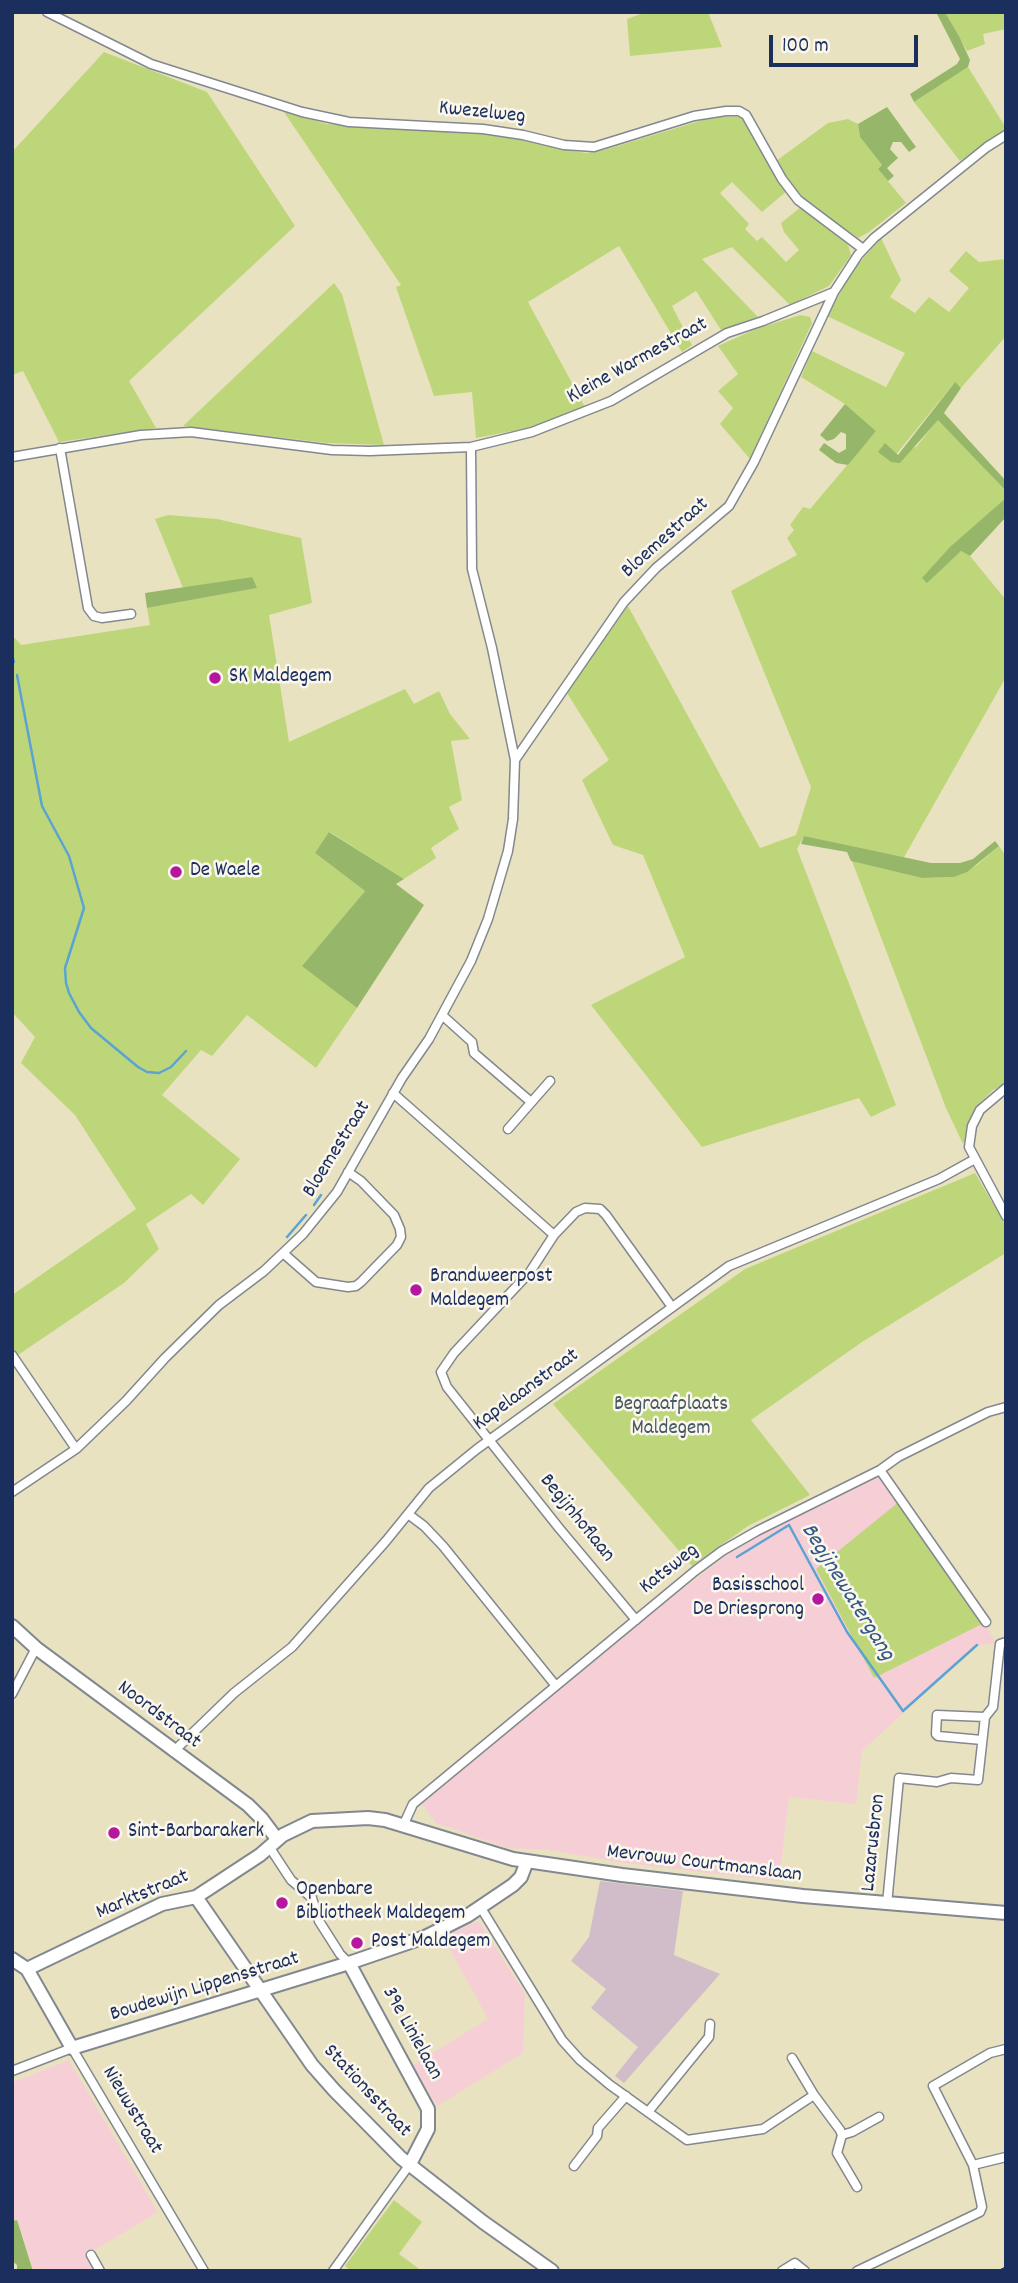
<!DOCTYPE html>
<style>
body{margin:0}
#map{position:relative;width:1018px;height:2283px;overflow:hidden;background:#e9e2c0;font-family:Dekko,sans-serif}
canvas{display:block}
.frame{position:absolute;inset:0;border:14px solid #1b2f5e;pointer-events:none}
.scale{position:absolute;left:769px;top:35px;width:149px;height:32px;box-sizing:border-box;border:4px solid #1b2f5e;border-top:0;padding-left:9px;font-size:21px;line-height:24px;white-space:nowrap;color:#1b2f5e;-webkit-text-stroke:5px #fbf7ec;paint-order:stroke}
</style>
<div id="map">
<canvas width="1018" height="2283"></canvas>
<div class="frame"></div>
<div class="scale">100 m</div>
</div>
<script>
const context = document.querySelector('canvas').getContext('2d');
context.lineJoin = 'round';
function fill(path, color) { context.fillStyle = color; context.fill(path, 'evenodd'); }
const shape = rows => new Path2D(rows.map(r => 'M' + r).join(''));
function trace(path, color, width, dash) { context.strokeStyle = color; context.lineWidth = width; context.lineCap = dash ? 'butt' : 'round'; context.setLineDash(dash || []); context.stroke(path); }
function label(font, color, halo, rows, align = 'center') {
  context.font = font + ' Dekko,sans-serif'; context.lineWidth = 5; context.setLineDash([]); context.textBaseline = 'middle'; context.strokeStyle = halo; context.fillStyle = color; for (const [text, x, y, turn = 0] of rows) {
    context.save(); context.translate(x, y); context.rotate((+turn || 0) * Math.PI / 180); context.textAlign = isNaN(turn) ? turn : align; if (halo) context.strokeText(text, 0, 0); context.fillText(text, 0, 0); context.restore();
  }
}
fill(shape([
 [880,1475,984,1623,994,1639,994,1644,977,1645,862,1751,856,1804,789,1797,779,1881,624,1863,548,1850,508,1848,436,1823,422,1804,638,1624,724,1557,758,1536],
 [479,1921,525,1994,523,2053,437,2106,413,2065,488,2019,443,1937],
 [69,2060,158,2212,86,2255,95,2271,34,2271,17,2220,12,2221,12,2083]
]), '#f6cfd6');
fill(shape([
 [600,1881,683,1891,674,1955,720,1974,624,2083,615,2076,638,2047,591,2008,606,1989,571,1961,589,1937]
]), '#d1bdc9');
fill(shape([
 [646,12,708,12,722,47,630,56,627,19],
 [945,12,1005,12,1006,29,983,34,985,44,967,51],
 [104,52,207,92,295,226,129,381,156,428,59,442,23,371,12,375,12,152],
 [968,67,1006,128,960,161,914,102],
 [284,112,327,124,486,134,520,138,556,148,586,153,604,150,716,116,740,117,745,120,787,191,762,212,732,182,720,193,749,224,745,229,757,241,762,237,786,262,799,250,784,232,781,223,801,207,848,245,851,255,829,286,790,305,732,247,702,259,758,317,721,330,696,291,672,306,692,345,682,352,619,246,528,302,585,407,534,427,476,438,472,392,434,396,396,287,401,285],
 [848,119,858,124,860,137,882,165,878,169,906,203,869,232,858,238,809,204,795,189,776,161,828,123],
 [881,238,901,280,890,297,915,313,929,297,949,312,969,288,949,271,966,251,979,262,1006,259,1006,336,961,388,954,383,890,462,917,446,938,419,1006,491,1006,498,984,519,947,563,961,551,970,556,1006,600,1006,677,903,859,804,836,797,849,896,1105,871,1117,859,1098,702,1147,591,1005,685,957,643,855,613,845,582,780,609,760,567,693,628,606,760,848,796,835,811,787,731,591,797,555,787,538,794,530,790,525,803,507,810,509,876,431,845,404,801,377,812,351,886,387,905,353,827,316,853,270],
 [334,283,342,294,384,445,326,443,183,426],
 [800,315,810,317,812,323,750,459,720,424,733,408,718,391,738,374,718,346,756,329],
 [168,515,217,519,301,538,312,603,269,615,289,742,405,689,414,704,439,691,450,714,470,739,451,741,462,800,449,807,459,829,431,848,436,858,404,879,330,832,315,853,365,891,303,965,357,1008,316,1068,247,1015,212,1056,201,1050,162,1095,240,1159,203,1205,191,1194,146,1224,159,1249,124,1283,18,1355,12,1346,12,1295,136,1209,75,1115,21,1063,35,1037,12,1012,12,635,21,645,150,625,147,608,256,588,251,577,183,588,155,519],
 [999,846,1006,856,1006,1084,993,1090,977,1106,963,1144,946,1108,852,861,922,878,954,877,977,865],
 [975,1173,1006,1226,1006,1253,862,1342,751,1420,810,1495,748,1526,692,1566,553,1404,745,1269],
 [900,1501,984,1623,874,1678,816,1569],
 [394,2200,422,2222,399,2254,422,2271,351,2271,345,2266]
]), '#bed67a');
fill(shape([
 [936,12,945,12,960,38,970,60,968,67,914,102,910,94,957,64,960,59],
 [887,107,916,147,909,152,901,142,893,142,890,149,898,158,887,168,894,176,888,181,878,169,882,165,860,137,858,124],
 [955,382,961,388,944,413,1006,481,1006,491,938,420,900,463,891,462,878,452,885,443,898,455],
 [845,404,876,431,848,465,836,463,819,450,824,443,839,453,846,449,846,434,841,432,834,439,827,441,820,435],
 [1006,498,1006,517,970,556,961,551,927,583,922,578,950,547],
 [252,577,257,588,147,608,145,593],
 [329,832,404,879,396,884,424,905,357,1008,302,966,365,891,315,853],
 [804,836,931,863,960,863,973,859,995,841,999,846,967,872,954,877,922,878,851,861,847,852,801,844],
 [17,2220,33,2271,34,2271,17,2271,17,2265,12,2261,12,2221]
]), '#96b76a');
trace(shape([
 [12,655,14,662],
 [17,675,42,806,69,856,84,908,65,968,66,983,69,993,79,1012,91,1028,138,1067,147,1072,159,1073,171,1067,186,1051],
 [314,1205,321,1195],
 [287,1237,306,1215],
 [737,1557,789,1525,847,1632,903,1711,977,1645]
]), '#5ba3d2', 2.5);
const street = shape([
 [47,12,151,64,302,112,349,122,483,129,523,135,564,145,594,147,694,116,726,111,739,111,746,115,782,179,798,200,863,249],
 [60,448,88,608,94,616,102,618,131,614],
 [12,457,141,435,191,432,332,450,370,451,471,447,532,432,611,401,727,333,763,321,834,292,858,255,874,238,987,147,1006,135],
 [515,760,624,602,656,568,729,506,754,462,834,292],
 [442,1015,472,1042,474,1053,531,1102],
 [1006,1088,980,1110,972,1126,969,1147,1006,1216],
 [393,1093,554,1235],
 [508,1129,550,1081],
 [283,1253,316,1282,348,1287,356,1286,361,1282,397,1245,401,1237,400,1229,394,1215,361,1181,348,1172],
 [12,1355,76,1449],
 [880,1470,986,1622],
 [12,1492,76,1449,126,1401,165,1358,219,1305,264,1271,303,1234,337,1192,402,1078,429,1039,471,961,488,919,508,851,513,819,515,760,492,648,472,569,471,447],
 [408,1514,424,1526,443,1546,556,1686],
 [636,1620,559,1528,447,1387,441,1372,454,1353,530,1272,554,1235,576,1212,585,1208,600,1209,606,1215,672,1307],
 [12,1694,36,1648],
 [982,1740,938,1736,936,1734,937,1715,985,1717],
 [173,1752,234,1693,292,1647,386,1541,429,1488,477,1449,729,1266,939,1179,975,1159],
 [403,1826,413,1804,695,1571,722,1551,757,1531,880,1470,898,1457,988,1412,1006,1407],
 [270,1848,291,1880,312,1898,319,1921,340,1954,349,1963],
 [887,1904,899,1778,937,1782,951,1778,978,1780,985,1717,993,1707,1000,1644,1006,1642],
 [481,1908,562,2040,580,2060,610,2085,687,2140,763,2129,814,2095,840,2130,842,2135,837,2153,857,2187],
 [792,2058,814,2095],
 [12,2071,72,2048,204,2271],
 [648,2112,709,2037,710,2024],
 [842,2135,852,2132,879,2117],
 [973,2165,1006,2157],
 [574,2166,597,2136,598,2128,626,2096],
 [91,2255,100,2271],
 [333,2271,410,2164],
 [782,2271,795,2263,805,2271],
 [857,2271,980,2212,982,2207,973,2165,933,2086,990,2053,1006,2049]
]);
const secondary = shape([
 [12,1626,36,1648,248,1805,262,1819,277,1839],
 [196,1897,312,2065,334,2090,401,2158,483,2222,552,2271],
 [12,1959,27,1969,72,2048,349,1963,425,1937,467,1916,513,1885,521,1877,527,1861],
 [349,1963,428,2109,428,2129,410,2164],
 [27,1969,162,1904,196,1897,260,1855,283,1835,312,1821,331,1820,368,1818,385,1820,513,1859,622,1875,803,1896,1006,1913]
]);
trace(street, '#82888f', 11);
trace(secondary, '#82888f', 16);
trace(street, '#fff', 8);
trace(secondary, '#fff', 12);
const rail = shape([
 [1002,2271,1006,2269]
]);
trace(rail, '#1b2f5e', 5);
trace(rail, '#fbf7ec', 2.5, [8]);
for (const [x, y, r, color] of [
 [215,678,7,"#b5179e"],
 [176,872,7,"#b5179e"],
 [416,1290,7,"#b5179e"],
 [818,1599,7,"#b5179e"],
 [114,1833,7,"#b5179e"],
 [282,1903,7,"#b5179e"],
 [357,1943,7,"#b5179e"]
]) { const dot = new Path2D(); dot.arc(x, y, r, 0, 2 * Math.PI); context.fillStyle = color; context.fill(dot); trace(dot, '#fbf7ec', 2.5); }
label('21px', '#1b2f5e', '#fbf7ec', [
 ["Kwezelweg",482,114,6],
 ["Kleine Warmestraat",638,362,-29],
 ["Bloemestraat",666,539,-42],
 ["Bloemestraat",338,1150,-58],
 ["Kapelaanstraat",527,1391,-36],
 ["Begijnhoflaan",576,1519,51],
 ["Katsweg",670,1570,-38],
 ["Noordstraat",158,1716,37],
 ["Lazarusbron",875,1843,-84],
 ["Mevrouw Courtmanslaan",704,1865,7],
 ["Marktstraat",143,1896,-23],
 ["Boudewijn Lippensstraat",205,1988,-17],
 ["39e Linielaan",411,2034,61],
 ["Stationsstraat",366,2092,47],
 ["Nieuwstraat",131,2111,59]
]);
label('21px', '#1b2f5e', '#fbf7ec', [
 ["SK Maldegem",229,678],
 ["De Waele",190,872],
 ["Brandweerpost",430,1278],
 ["Maldegem",430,1302],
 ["Basisschool",804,1587,"right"],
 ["De Driesprong",804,1611,"right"],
 ["Sint-Barbarakerk",128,1833],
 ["Openbare",296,1891],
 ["Bibliotheek Maldegem",296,1915],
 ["Post Maldegem",371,1943]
], 'left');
label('21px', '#445965', '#fbf7ec', [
 ["Begraafplaats",671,1406],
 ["Maldegem",671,1430]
]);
label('italic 23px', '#315887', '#fbf7ec', [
 ["Begijnewatergang",846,1593,58]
]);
</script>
